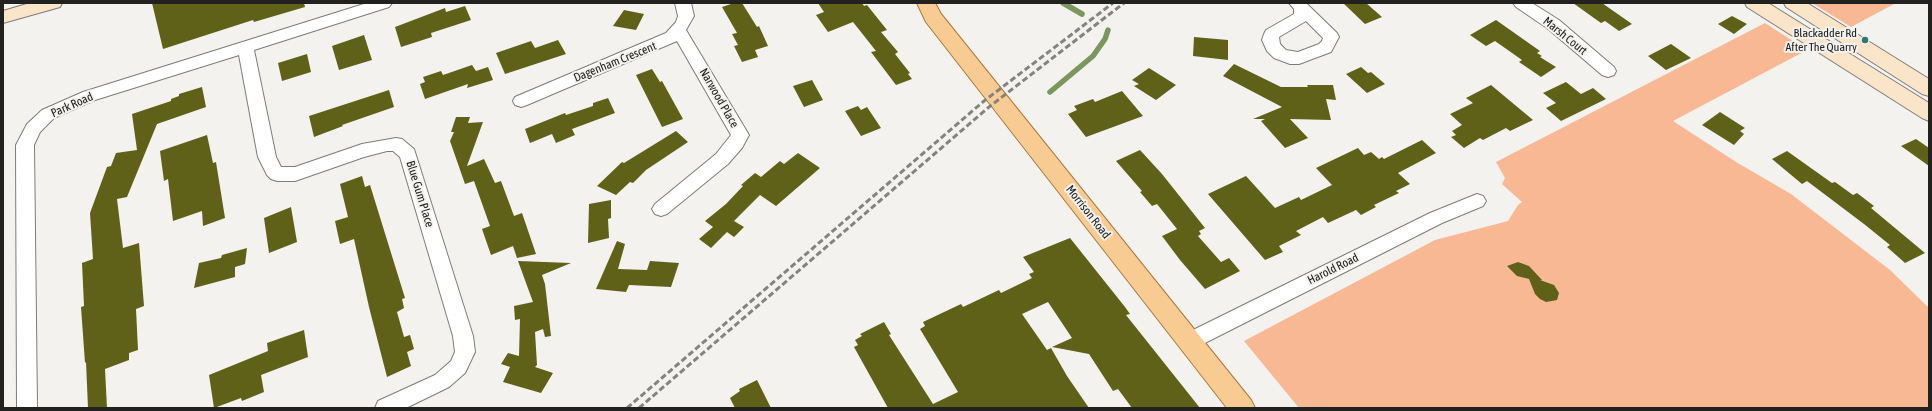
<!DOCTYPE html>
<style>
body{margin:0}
#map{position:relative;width:1932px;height:411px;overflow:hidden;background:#f3f2ee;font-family:"Asap Condensed",sans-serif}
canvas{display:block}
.frame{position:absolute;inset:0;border:4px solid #212120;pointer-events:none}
</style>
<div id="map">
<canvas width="1932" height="411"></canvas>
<div class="frame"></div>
</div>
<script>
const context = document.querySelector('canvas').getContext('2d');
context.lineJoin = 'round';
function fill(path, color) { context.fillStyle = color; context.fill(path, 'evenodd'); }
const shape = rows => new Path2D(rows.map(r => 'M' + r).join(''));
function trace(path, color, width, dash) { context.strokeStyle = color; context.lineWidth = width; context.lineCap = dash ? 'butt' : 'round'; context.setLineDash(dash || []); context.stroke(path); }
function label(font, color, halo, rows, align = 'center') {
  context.font = font + ' "Asap Condensed",sans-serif'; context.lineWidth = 4; context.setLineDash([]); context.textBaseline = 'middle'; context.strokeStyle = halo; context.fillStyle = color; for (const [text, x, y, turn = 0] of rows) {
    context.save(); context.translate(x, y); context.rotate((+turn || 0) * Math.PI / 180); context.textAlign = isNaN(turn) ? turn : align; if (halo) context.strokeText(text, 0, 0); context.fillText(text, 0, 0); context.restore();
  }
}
fill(shape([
 [1812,3,1896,3,1851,27],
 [1765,23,1807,50,1673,121,1736,162,1791,194,1890,270,1929,308,1929,408,1299,408,1244,341,1435,240,1508,221,1518,205,1522,202,1502,184,1505,178,1496,162]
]), '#f7b893');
trace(shape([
 [1063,3,1082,14],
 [1050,92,1093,56,1105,39,1108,30]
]), '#7b975e', 5.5);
fill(shape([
 [152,3,304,3,305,7,254,22,253,20,163,49],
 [734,3,742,3,757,27,759,26,768,46,755,50,758,57,742,62,734,46,738,45,732,34,737,33,722,7],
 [818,3,862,3,864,6,867,5,887,30,881,32,898,52,895,54,910,73,908,74,912,79,896,85,871,52,876,51,853,22,828,32,816,15,824,12],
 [1343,3,1366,3,1382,17,1365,24],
 [1573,3,1602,3,1632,24,1619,31,1605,21,1601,23],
 [465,6,471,20,431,33,432,37,401,47,395,27,445,8,446,12],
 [624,10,644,14,636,30,613,26],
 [1732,16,1747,24,1734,34,1718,24],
 [1496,20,1540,51,1537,53,1542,56,1540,57,1556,67,1541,77,1519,62,1522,60,1495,41,1486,46,1470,35],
 [364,35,372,60,339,70,332,46],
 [1194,37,1228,40,1228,60,1193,56],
 [558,40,566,54,505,74,496,53,531,41,535,48],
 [1671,44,1691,58,1666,70,1648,56],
 [307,54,311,72,282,81,278,63],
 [1234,64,1281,87,1308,87,1307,85,1333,85,1336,100,1326,99,1331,120,1290,119,1308,138,1285,148,1261,121,1265,119,1253,119,1282,107,1223,76],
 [472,65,476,71,488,67,493,80,467,88,468,84,425,99,420,84,425,82,423,77,441,71,443,75],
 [1361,67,1368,73,1371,72,1385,84,1367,93,1346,74],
 [1149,68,1176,85,1156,100,1134,86,1139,84,1132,80],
 [652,69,660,82,662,81,683,119,662,127,636,75],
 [812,80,823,100,804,107,793,86],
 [1566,82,1581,94,1593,88,1606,99,1561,121,1546,108,1556,103,1543,93],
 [1491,85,1533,120,1510,131,1506,128,1483,140,1480,138,1464,148,1451,137,1456,135,1452,131,1462,125,1450,114,1473,103,1466,98],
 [202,87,206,107,157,124,127,197,117,199,123,248,139,243,144,306,136,309,138,350,129,353,129,360,105,369,107,408,88,408,86,362,85,363,81,307,84,306,82,263,93,259,90,213,107,167,111,166,116,153,137,150,132,114,171,101,171,99,179,96,179,94],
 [389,90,394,107,342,125,343,126,314,137,309,116],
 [1122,91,1143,116,1086,137,1068,114,1077,110,1074,106,1093,99,1095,102],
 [608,98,615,113,572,129,575,135,556,143,552,134,530,143,525,129,565,113,566,115,593,106,593,103],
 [858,106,861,110,867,107,881,128,861,136,845,111],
 [1720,112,1745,128,1740,131,1744,134,1734,145,1702,125],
 [456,117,470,117,468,123,483,122,467,166,484,159,495,183,501,181,514,216,522,213,536,254,517,258,513,246,491,255,482,229,490,226,474,181,465,184,450,141,454,132,451,132],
 [676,131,688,142,646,170,633,183,630,182,616,195,597,186,622,162,624,163],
 [207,135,213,163,216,162,225,218,203,226,202,211,173,221,168,179,164,181,160,151],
 [1916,139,1929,148,1929,166,1901,146],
 [1422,140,1436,153,1398,173,1410,184,1396,191,1399,193,1374,205,1376,207,1361,215,1356,210,1328,223,1323,217,1296,231,1301,235,1279,246,1283,252,1265,260,1208,194,1246,176,1275,208,1299,197,1301,200,1332,185,1316,168,1358,148,1364,155,1371,152,1379,159,1382,157,1384,159],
 [1140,150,1162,174,1205,228,1199,231,1201,234,1198,236,1221,262,1229,258,1240,271,1205,289,1180,260,1162,236,1177,229,1157,204,1152,206,1140,192,1142,191,1116,161],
 [1787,151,1832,183,1835,182,1853,195,1857,193,1874,206,1871,208,1925,253,1905,263,1887,247,1890,245,1864,224,1807,181,1802,184,1772,159],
 [798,153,820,168,776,206,760,195,734,221,744,227,734,237,727,232,711,248,699,239,713,227,705,221,726,204,743,186,741,185,755,173,761,177,780,161,784,164],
 [362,176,365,187,370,185,405,298,402,299,404,308,397,312,404,337,410,335,414,349,407,352,411,366,387,377,369,307,354,239,340,244,335,221,348,217,340,184],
 [611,200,611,218,608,219,609,238,588,243,589,204],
 [291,207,297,242,269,253,264,218],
 [1070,238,1125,307,1130,314,1126,315,1200,408,1132,408,1118,389,1113,391,1089,354,1052,347,1072,338,1048,302,1022,314,1047,350,1051,348,1067,376,1089,408,888,408,854,347,858,345,855,340,862,336,860,334,884,322,891,334,889,335,933,404,958,392,920,329,925,326,923,322,961,304,963,307,999,290,1001,293,1032,278,1029,274,1034,272,1023,257],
 [617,241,625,244,618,269,647,270,650,261,679,263,671,287,629,285,626,292,596,289],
 [247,248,245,264,235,267,235,277,194,288,199,263,221,258,222,255],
 [518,261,571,263,542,275,545,284,551,336,545,337,543,329,535,332,537,365,535,367,553,373,541,393,503,382,510,367,501,364,508,353,519,356,520,319,515,320,514,306,533,302],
 [1518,262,1529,266,1542,280,1540,280,1554,285,1559,293,1557,300,1546,302,1540,299,1535,294,1529,279,1517,276,1507,266],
 [304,330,308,357,261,375,264,392,242,401,241,398,214,408,209,375,268,351,267,343],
 [757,380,771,408,735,408,730,398,740,391,739,389]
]), '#606118');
const street = shape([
 [367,3,392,3,389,7,254,50,276,157,281,167,295,167,362,144,396,138,402,139,414,149,473,336,475,352,465,373,449,387,406,408,375,408,378,401,435,375,451,361,455,352,453,336,400,157,393,151,387,151,364,157,295,181,277,181,271,179,267,175,258,157,239,55,95,100,54,118,40,132,34,145,37,408,17,408,16,145,27,124,42,110,83,92,367,3],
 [675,3,691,3,694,16,686,30,749,135,742,148,728,164,667,214,661,216,655,214,652,209,655,204,716,154,731,135,677,41,527,105,521,107,515,105,513,101,515,97,666,33,676,22,678,16,675,3],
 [1289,3,1306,3,1337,33,1339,37,1331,52,1299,64,1290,64,1274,58,1267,51,1262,40,1264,34,1266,30,1294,14,1294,9,1289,3],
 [1306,21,1323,38,1322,41,1319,44,1298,52,1286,50,1280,44,1279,37,1306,21],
 [1513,3,1532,3,1559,20,1614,67,1616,71,1614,75,1608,77,1602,75,1547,28,1516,7,1513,3],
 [1477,194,1483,196,1486,201,1483,206,1442,223,1197,347,1190,350,1183,347,1180,341,1183,335,1430,213,1477,194]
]);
const secondary = shape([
 [30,3,62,3,60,7,3,23,3,11,30,3],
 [1745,3,1768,3,1929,103,1929,121,1922,118,1747,7,1745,3],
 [1784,3,1807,3,1929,79,1929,96,1922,94,1786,7,1784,3]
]);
const primary = shape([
 [917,3,935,3,941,14,1251,400,1255,408,1227,408,926,22,917,3]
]);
trace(street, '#7d7c79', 2);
trace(secondary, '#7d7c79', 2);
trace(primary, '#a97939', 2);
fill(street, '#fff');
fill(secondary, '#fbe5c8');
fill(primary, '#f7cb91');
trace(shape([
 [627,408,984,101,1113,3],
 [639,408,989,107,1124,3]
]), '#838380', 3, [6, 3]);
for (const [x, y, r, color] of [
 [1865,40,4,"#2e7772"]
]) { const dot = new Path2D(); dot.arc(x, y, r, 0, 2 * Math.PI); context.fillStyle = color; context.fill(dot); trace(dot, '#f3f2ee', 1.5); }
label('12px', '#212120', '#f3f2ee', [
 ["Blackadder Rd",1857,33],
 ["After The Quarry",1857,47]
], 'right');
label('12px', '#212120', '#f3f2ee', [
 ["Marsh Court",1565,36,39],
 ["Dagenham Crescent",615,62,-22],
 ["Narwood Place",719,98,60],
 ["Park Road",72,105,-24],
 ["Blue Gum Place",420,194,73],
 ["Morrison Road",1088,212,52],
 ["Harold Road",1333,269,-26]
]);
</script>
